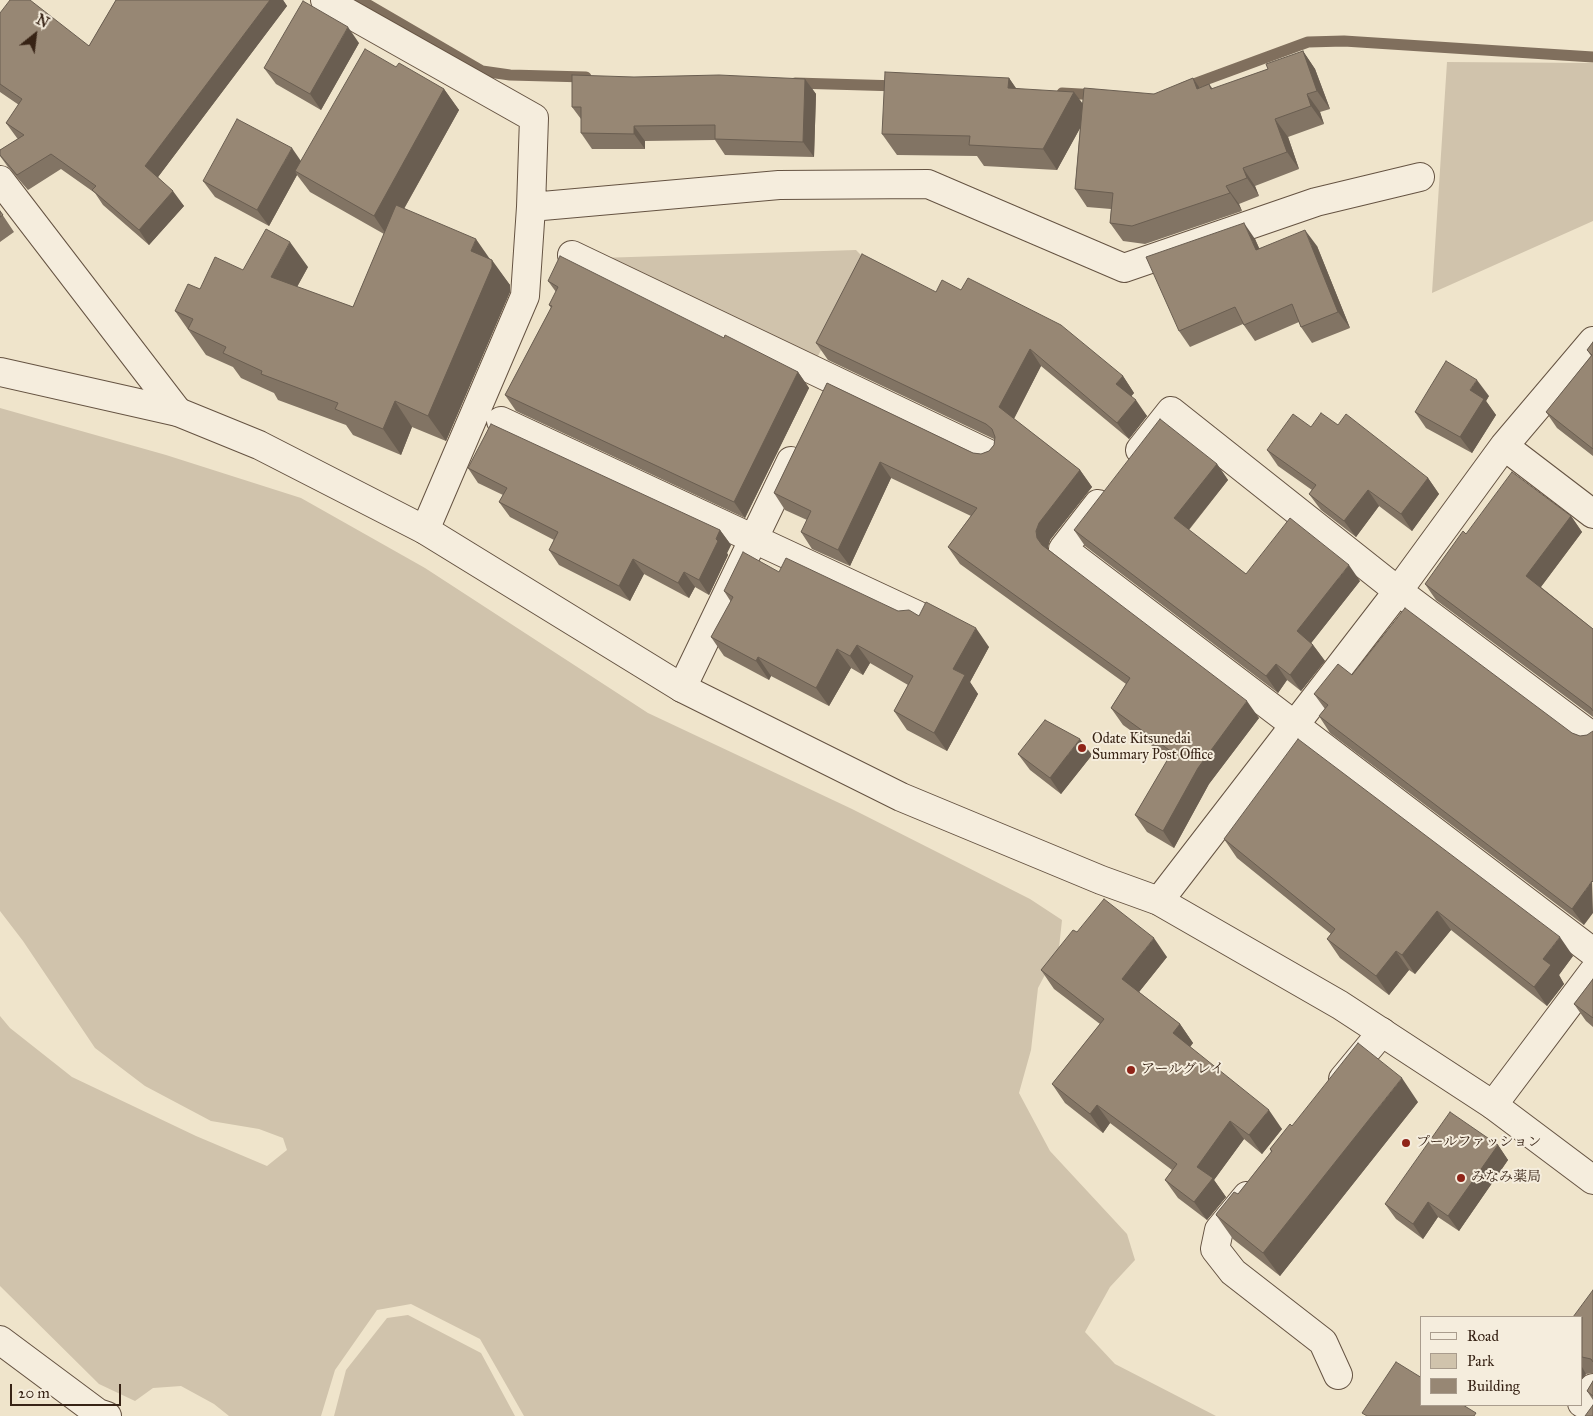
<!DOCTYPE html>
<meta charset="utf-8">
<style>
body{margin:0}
#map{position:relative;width:1593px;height:1416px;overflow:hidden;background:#efe4cb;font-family:"IM FELL Great Primer",serif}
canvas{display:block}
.legend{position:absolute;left:1420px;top:1316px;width:162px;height:90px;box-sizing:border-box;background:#f5eddd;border:1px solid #a99c8d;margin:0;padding:6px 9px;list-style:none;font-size:15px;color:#372315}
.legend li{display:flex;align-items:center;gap:10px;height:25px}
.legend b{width:25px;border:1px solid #a99c8d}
.north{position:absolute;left:10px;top:10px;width:50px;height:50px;-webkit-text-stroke:4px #f5eddd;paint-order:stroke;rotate:29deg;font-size:14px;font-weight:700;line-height:20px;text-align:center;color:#372315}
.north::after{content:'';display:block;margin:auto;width:18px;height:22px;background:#372315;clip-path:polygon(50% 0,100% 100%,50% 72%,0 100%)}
.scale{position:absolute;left:10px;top:1384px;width:111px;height:22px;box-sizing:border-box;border:2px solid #372315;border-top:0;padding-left:6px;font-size:15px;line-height:18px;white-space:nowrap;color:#372315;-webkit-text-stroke:4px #f5eddd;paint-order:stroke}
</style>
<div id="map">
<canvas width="1593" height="1416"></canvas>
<ul class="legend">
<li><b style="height:6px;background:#f5eddd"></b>Road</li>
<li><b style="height:14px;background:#d0c3ac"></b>Park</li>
<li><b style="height:14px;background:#978774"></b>Building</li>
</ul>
<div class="north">N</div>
<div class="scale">20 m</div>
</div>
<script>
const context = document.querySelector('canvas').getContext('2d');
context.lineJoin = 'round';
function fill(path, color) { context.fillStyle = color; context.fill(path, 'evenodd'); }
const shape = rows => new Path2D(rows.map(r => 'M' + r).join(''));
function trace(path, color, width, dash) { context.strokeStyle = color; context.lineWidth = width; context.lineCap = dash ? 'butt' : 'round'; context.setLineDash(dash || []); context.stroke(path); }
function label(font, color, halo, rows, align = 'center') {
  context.font = font + ' "IM FELL Great Primer","Noto Serif JP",serif'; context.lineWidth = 4; context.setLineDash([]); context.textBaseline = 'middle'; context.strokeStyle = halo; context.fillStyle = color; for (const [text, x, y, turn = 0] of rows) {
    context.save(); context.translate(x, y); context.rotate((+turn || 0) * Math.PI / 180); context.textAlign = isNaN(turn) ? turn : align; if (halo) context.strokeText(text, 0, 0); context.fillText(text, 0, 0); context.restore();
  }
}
fill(shape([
 [1447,62,1593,63,1593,221,1432,293],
 [856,250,866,260,816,360,599,258],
 [0,408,166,455,301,498,425,568,648,713,852,809,1030,899,1062,920,1059,948,1038,988,1031,1050,1019,1093,1050,1151,1127,1234,1135,1260,1110,1287,1085,1332,1115,1364,1216,1416,524,1416,480,1339,411,1304,377,1310,335,1370,321,1416,229,1416,214,1404,181,1386,153,1388,135,1401,99,1384,0,1286,0,1016,10,1028,72,1077,196,1136,267,1166,287,1150,283,1138,259,1129,211,1121,145,1086,95,1048,23,941,0,911],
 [408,1315,481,1353,515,1416,334,1416,346,1370,387,1318]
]), '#d0c3ac');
trace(shape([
 [360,0,482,71,510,75,586,77],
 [795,83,899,86],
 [1183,88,1308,42,1344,41,1593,57],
 [1062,93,1098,95]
]), '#806f5d', 11);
const minor = shape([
 [325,0,534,118,531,207],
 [0,180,178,412],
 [572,255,991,455],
 [501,421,917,615],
 [1504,446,1593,514],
 [1140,450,1171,411,1398,591,1593,737],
 [1098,504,1063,549,1593,952],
 [425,530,525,296,531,207,779,185,928,184,1124,268,1316,202,1420,177],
 [682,688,791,461],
 [1159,901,1398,591,1504,446,1593,341],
 [1343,1079,1382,1032],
 [1493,1105,1593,972],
 [1247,1196,1219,1230,1215,1249,1233,1272,1323,1342,1338,1375],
 [0,1340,98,1413,107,1416],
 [1582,1403,1593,1388]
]);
const tertiary = shape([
 [0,372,178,412,259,445,425,530,682,688,901,797,1101,880,1159,901,1340,1005,1493,1105,1593,1180]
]);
trace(minor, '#655342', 30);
trace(tertiary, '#655342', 30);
trace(minor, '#f5eddd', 28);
trace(tertiary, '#f5eddd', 28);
fill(shape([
 [116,0,283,0,287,6,158,177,184,206,149,245,103,205,95,193,61,169,28,190,8,167,0,156,0,150,18,139,17,138,6,123,19,105,0,92,0,13,89,46],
 [359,43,321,110,276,84,264,68],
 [1303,51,1315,69,1330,109,1320,112,1324,124,1288,137,1299,169,1255,186,1259,196,1239,204,1242,211,1145,244,1123,241,1110,223,1111,209,1087,207,1075,189,1080,128,1057,170,984,166,977,156,897,155,882,134,1009,78,1016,88,1082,103,1199,88,1209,84,1213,89,1268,69],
 [634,77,805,79,816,94,814,157,725,155,715,140,645,141,645,149,592,149,581,133,581,119,572,107],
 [444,89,459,110,404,209,490,259,510,285,510,292,446,441,412,427,401,455,353,435,346,425,278,400,274,393,241,378,233,367,206,355,175,311,200,289,243,270,308,267,297,287,353,307,384,234,310,192,297,175,269,226,215,197,203,181,301,161],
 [0,211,14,232,0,242],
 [1255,239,1259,248,1317,246,1350,328,1312,343,1301,327,1299,322,1255,341,1243,324,1190,347,1179,331],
 [548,281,724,338,798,372,809,388,745,518,516,411,505,395,551,308,549,305,556,292],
 [936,292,1123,376,1134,393,1131,396,1147,416,1129,439,1041,366,1014,419,1080,470,1092,487,1050,540,1048,547,1048,549,1259,718,1209,784,1174,848,1147,832,1135,815,1169,758,1123,725,1111,708,1126,684,960,564,948,547,971,516,891,478,850,566,812,549,801,532,807,520,785,510,774,493,827,383,973,453,981,454,989,451,994,445,994,439,828,360,816,343],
 [1593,342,1593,456,1557,428,1546,412,1591,356,1587,350],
 [1489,396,1486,401,1496,415,1472,453,1426,428,1415,412],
 [1338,425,1428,478,1439,494,1412,531,1379,506,1356,537,1321,510,1309,494,1312,490,1278,466,1267,450,1311,427],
 [1217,464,1228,480,1189,530,1246,574,1360,581,1311,643,1313,645,1325,661,1301,691,1287,680,1278,693,1085,546,1074,530],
 [468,468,720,530,731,545,727,553,728,555,709,595,695,587,689,598,644,574,630,601,559,565,549,550,554,540,510,517,499,502,503,495,478,483],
 [1571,516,1582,532,1541,587,1593,629,1593,717,1436,600,1425,584,1466,534],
 [779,572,898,611,919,616,989,647,970,682,978,694,947,751,907,730,894,711,908,685,870,663,863,675,851,668,829,706,771,676,769,680,724,656,711,637,731,602,724,591],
 [1352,675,1572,733,1580,736,1587,735,1584,925,1330,733,1319,716,1325,709,1314,694],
 [1018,754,1092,755,1061,794,1030,770],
 [1224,839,1573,956,1559,975,1564,984,1547,1006,1451,930,1415,974,1409,970,1389,995,1340,958,1327,939,1331,934,1237,858],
 [1077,932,1167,957,1139,992,1180,1024,1193,1043,1190,1047,1282,1129,1262,1154,1244,1139,1214,1180,1226,1197,1207,1220,1178,1198,1165,1180,1172,1170,1110,1123,1103,1133,1065,1103,1052,1084,1100,1024,1054,989,1041,970],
 [1593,979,1593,1027,1586,1021,1574,1004],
 [1418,1102,1280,1276,1233,1239,1216,1215,1238,1194,1271,1152,1270,1149,1292,1126],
 [1498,1145,1508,1160,1459,1231,1438,1217,1423,1239,1396,1219,1385,1204],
 [1593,1290,1593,1373,1586,1374,1582,1379,1582,1317],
 [1593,1381,1593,1400,1587,1391]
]), '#827464');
fill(shape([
 [270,0,283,0,287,6,155,181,145,166],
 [348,27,359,43,321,110,310,94],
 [1303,51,1315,69,1330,109,1317,91],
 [1009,78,1023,99,1008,88],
 [1193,78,1205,96,1197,89],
 [805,79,816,94,814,157,803,142],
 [444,89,459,110,388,237,374,216],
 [1074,92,1089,112,1057,170,1043,149],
 [1307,94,1320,112,1324,124,1311,106],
 [1275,119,1288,137,1299,169,1287,152],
 [634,126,645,141,645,149,634,134],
 [292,148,303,164,295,171,297,175,269,226,257,210],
 [1243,168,1255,186,1259,196,1247,178],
 [1226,186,1239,204,1242,211,1230,193],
 [173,191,184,206,149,245,139,230],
 [1244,223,1255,239,1267,266,1256,250],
 [1305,230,1317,246,1350,328,1338,312],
 [476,239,492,262,492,260,510,285,510,292,446,441,428,416,471,251],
 [290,242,308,267,288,303,271,277],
 [1030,349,1041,366,1011,424,999,407],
 [798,372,809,388,745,518,734,502],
 [1123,376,1134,393,1128,400,1116,384],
 [1477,380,1489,396,1486,401,1496,415,1472,453,1460,437,1470,390],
 [1136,400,1147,416,1129,439,1117,423],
 [395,401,412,427,401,455,383,429],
 [880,462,891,478,850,566,838,550],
 [1217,464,1228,480,1185,534,1174,518],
 [1080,470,1092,487,1050,540,1048,547,1048,554,1037,538,1036,531,1039,523],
 [1428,478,1439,494,1412,531,1401,514],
 [1368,490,1379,506,1356,537,1344,521],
 [1571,516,1582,532,1537,592,1526,576],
 [720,530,731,545,727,553,728,555,709,595,699,580,716,539],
 [633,559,644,574,630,601,619,586],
 [1349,565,1360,581,1308,647,1297,631],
 [684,572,695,587,689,598,678,583],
 [976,628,989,647,970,682,978,694,947,751,934,733,953,669],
 [857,645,870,663,863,675,850,656],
 [1313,645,1325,661,1301,691,1290,675],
 [837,649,851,668,829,706,816,688],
 [758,657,771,676,769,680,756,661],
 [1276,664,1287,680,1278,693,1266,676],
 [1247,701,1259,718,1209,784,1174,848,1163,831,1198,768],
 [1080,739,1092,755,1061,794,1050,778],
 [1592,881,1593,913,1584,925,1572,909],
 [1437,911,1451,930,1415,974,1402,955],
 [1560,937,1573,956,1559,975,1564,984,1547,1006,1534,987,1543,959],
 [1154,938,1167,957,1135,997,1122,979],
 [1396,951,1409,970,1389,995,1376,976],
 [1180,1024,1193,1043,1186,1052,1173,1033],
 [1402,1078,1418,1102,1280,1276,1263,1253],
 [1097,1105,1110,1123,1103,1133,1090,1114],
 [1269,1110,1282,1129,1262,1154,1249,1135],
 [1230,1121,1244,1139,1214,1180,1226,1197,1207,1220,1194,1202,1197,1167],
 [1498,1145,1508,1160,1459,1231,1448,1216],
 [1428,1202,1438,1217,1423,1239,1413,1224],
 [1582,1367,1586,1374,1582,1379]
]), '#6a5e51');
const building = shape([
 [10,0,30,0,89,46,116,0,270,0,145,166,173,191,139,230,92,190,96,186,51,154,17,175,0,155,0,150,24,135,6,123,22,99,0,84,0,13,10,0],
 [303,1,348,27,310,94,264,68,303,1],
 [365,49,396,67,399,63,444,89,374,216,295,171,365,49],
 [1303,51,1317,91,1307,94,1311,106,1275,119,1287,152,1243,168,1247,178,1226,186,1230,193,1132,226,1110,223,1113,193,1075,189,1084,88,1154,94,1193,78,1197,89,1209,84,1211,89,1268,69,1266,64,1303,51],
 [885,72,1009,78,1008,88,1074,92,1043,149,969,145,970,136,882,134,885,72],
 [572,75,634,77,719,75,805,79,803,142,715,139,715,125,634,126,634,134,581,133,581,107,572,107,572,75],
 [237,119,292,148,257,210,203,181,237,119],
 [396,205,476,239,471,251,492,260,492,267,428,416,395,401,383,429,335,409,338,403,261,374,262,371,223,353,226,347,188,329,193,319,175,311,188,284,200,289,215,257,243,270,266,229,290,242,271,277,353,307,396,205],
 [0,211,3,215,0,217,0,211],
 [1244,223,1256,250,1305,230,1338,312,1301,327,1292,304,1244,325,1235,307,1179,331,1146,257,1244,223],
 [862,254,936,292,942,280,961,290,968,278,1061,325,1123,376,1116,384,1136,400,1117,423,1030,349,999,407,1080,470,1039,523,1036,531,1037,538,1042,545,1247,701,1198,768,1163,831,1135,815,1172,752,1111,708,1130,678,948,547,977,508,880,462,838,550,801,532,811,511,774,493,827,383,973,453,981,454,989,451,994,445,995,437,992,429,986,424,816,343,862,254],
 [560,256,724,338,725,335,798,372,734,502,505,395,552,306,549,305,558,287,548,281,560,256],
 [1593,342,1593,449,1546,412,1592,355,1587,350,1593,342],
 [1446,361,1477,380,1470,390,1484,399,1460,437,1415,412,1446,361],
 [1321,413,1338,425,1346,414,1428,478,1401,514,1368,490,1344,521,1309,494,1316,485,1267,450,1293,414,1311,427,1321,413],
 [1160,419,1217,464,1174,518,1246,574,1290,518,1349,565,1297,631,1313,645,1290,675,1276,664,1266,676,1074,530,1160,419],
 [491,424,720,530,716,539,718,541,699,580,684,572,678,583,633,559,619,586,549,550,558,532,499,502,507,488,468,468,491,424],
 [1512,472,1571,516,1526,576,1593,629,1593,711,1591,708,1425,584,1463,531,1466,534,1512,472],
 [743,552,779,572,786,558,898,611,909,610,919,616,926,602,976,628,953,669,965,675,934,733,894,711,913,676,857,645,850,656,837,649,816,688,758,657,756,661,711,637,733,597,724,591,743,552],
 [1405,608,1572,733,1580,736,1587,735,1593,731,1593,882,1592,881,1572,909,1319,716,1328,705,1314,694,1338,664,1352,675,1405,608],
 [1045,720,1080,739,1050,778,1018,754,1045,720],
 [1298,739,1560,937,1543,959,1551,965,1534,987,1437,911,1402,955,1396,951,1376,976,1327,939,1335,929,1224,839,1298,739],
 [1104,899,1154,938,1122,979,1180,1024,1173,1033,1269,1110,1249,1135,1230,1121,1197,1167,1213,1178,1194,1202,1165,1180,1177,1164,1097,1105,1090,1114,1052,1084,1104,1019,1041,970,1073,930,1077,932,1104,899],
 [1593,979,1593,1018,1574,1004,1593,979],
 [1358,1043,1402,1078,1263,1253,1216,1215,1217,1213,1234,1192,1238,1194,1272,1151,1270,1149,1290,1124,1292,1126,1358,1043],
 [1450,1112,1498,1145,1448,1216,1428,1202,1413,1224,1385,1204,1450,1112],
 [1593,1290,1593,1362,1591,1359,1582,1357,1582,1317,1573,1317,1593,1290],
 [1396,1362,1422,1378,1422,1405,1463,1405,1476,1413,1474,1416,1367,1416,1362,1413,1396,1362],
 [1593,1381,1593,1396,1587,1391,1593,1381],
 [1593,1405,1593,1416,1585,1416,1593,1405]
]);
fill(building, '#978774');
trace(building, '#6a5e51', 1);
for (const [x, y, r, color] of [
 [1082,748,5,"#8f2418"],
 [1131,1070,5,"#8f2418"],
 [1406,1143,5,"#8f2418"],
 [1461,1178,5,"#8f2418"]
]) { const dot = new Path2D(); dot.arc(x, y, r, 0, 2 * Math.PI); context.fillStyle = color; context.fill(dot); trace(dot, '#f5eddd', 2); }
label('14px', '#372315', '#f5eddd', [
 ["Odate Kitsunedai",1092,740],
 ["Summary Post Office",1092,756],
 ["アールグレイ",1141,1070],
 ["プールファッション",1416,1143],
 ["みなみ薬局",1471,1178]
], 'left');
</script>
